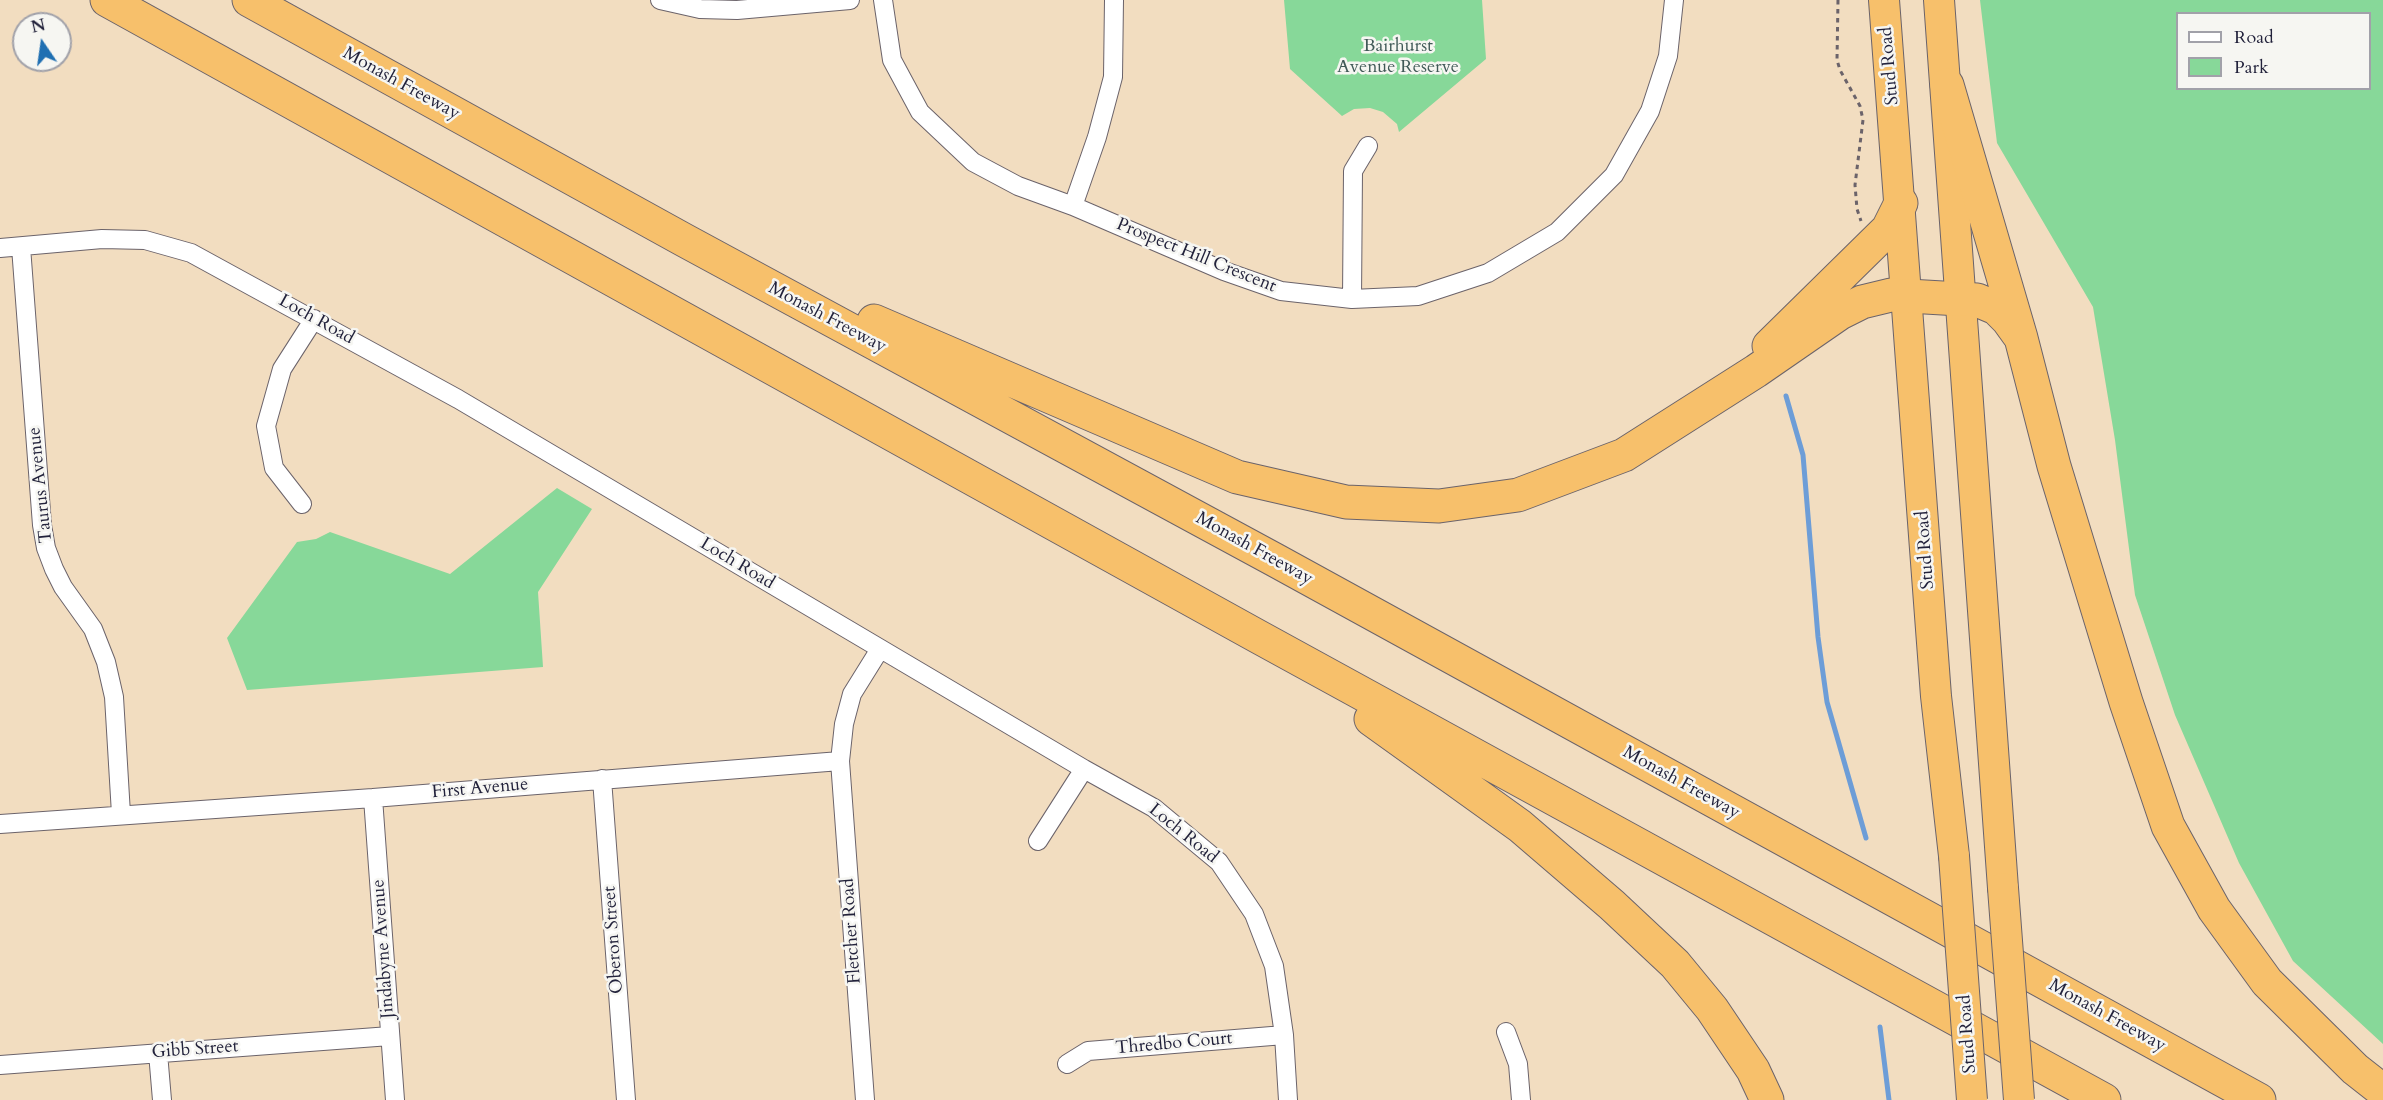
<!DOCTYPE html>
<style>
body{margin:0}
#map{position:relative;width:2383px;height:1100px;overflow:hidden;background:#f2ddc0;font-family:Cardo,serif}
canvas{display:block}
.legend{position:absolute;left:2176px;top:12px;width:195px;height:78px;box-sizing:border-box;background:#f6f6f2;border:2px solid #a1a1a9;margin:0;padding:8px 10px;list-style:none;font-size:18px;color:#22223b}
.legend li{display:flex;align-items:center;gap:12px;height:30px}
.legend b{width:30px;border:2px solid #a1a1a9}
.north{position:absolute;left:12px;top:12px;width:60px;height:60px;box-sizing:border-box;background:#f6f6f2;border:2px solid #a1a1a9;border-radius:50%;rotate:347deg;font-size:16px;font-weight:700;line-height:24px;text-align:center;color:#22223b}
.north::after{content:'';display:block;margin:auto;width:21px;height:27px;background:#1f6fb2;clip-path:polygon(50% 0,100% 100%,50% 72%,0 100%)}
</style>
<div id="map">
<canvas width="2383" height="1100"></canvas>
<ul class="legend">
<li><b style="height:8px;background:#fff"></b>Road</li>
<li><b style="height:16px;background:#87d899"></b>Park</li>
</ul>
<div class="north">N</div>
</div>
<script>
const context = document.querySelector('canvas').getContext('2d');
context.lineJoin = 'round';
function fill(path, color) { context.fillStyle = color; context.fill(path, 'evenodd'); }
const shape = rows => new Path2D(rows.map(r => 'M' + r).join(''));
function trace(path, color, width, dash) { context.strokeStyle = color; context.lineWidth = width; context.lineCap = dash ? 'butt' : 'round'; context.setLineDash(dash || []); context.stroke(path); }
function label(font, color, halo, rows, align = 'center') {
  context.font = font + ' Cardo,serif'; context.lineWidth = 5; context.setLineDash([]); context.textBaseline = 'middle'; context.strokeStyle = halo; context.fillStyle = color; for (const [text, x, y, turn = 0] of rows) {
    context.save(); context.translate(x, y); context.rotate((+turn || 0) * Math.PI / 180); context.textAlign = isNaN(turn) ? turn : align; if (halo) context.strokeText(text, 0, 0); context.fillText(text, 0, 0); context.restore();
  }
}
fill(shape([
 [1284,0,1482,0,1486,59,1399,132,1397,124,1383,112,1370,108,1354,109,1342,116,1290,69],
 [1980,0,2383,0,2383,1044,2293,961,2239,863,2175,715,2135,595,2115,440,2093,307,1997,143],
 [2178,14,2370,14,2370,88,2178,88],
 [557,488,592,509,538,592,543,667,247,690,227,638,297,542,316,539,330,532,450,574]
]), '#87d899');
trace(shape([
 [1786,396,1803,455,1818,637,1827,702,1866,838],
 [1880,1027,1889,1100]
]), '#6d9dd7', 5);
const minor = shape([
 [660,0,700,9,737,10,850,0],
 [883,0,892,60,920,112,973,162,1018,186,1073,206,1224,271,1281,291,1352,299,1418,296,1488,273,1557,232,1614,175,1650,111,1668,56,1674,0],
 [1073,206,1097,137,1113,77,1114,0],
 [21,247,42,525,46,548,54,569,63,587,93,629,106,662,114,697,121,814],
 [0,248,102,239,145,240,191,253,458,399,1084,769,1154,808,1219,862,1254,914,1274,966,1284,1035,1288,1100],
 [1352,299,1353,171,1368,146],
 [302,504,274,468,266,426,282,369,314,319],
 [840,761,865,1100],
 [602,779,626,1100],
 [373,798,395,1100],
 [0,824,373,798,840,761,844,724,852,694,880,649],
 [1038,841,1084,769],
 [1506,1032,1518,1064,1521,1100],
 [158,1053,162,1100],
 [1067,1064,1088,1051,1284,1035],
 [0,1065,390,1036]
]);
const trunk = shape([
 [1884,0,1936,696,1954,856],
 [1939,0,2003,888]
]);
const motorway = shape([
 [107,0,1257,636,2104,1100],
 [249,0,684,240,1275,560,2259,1100],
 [1947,85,2021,338,2054,466,2126,702,2168,826,2214,909,2267,982,2355,1069,2383,1091],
 [874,321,1237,477,1346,502,1439,506,1518,495,1624,455,1756,371,1840,313,1862,302,1891,295,1977,300,1996,308,2008,320,2021,338],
 [1769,346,1888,229,1901,203],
 [1371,719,1520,826,1612,905,1675,964,1712,1009,1753,1070,1767,1100]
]);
trace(minor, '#6b636a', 20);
trace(trunk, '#6b636a', 32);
trace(motorway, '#6b636a', 35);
trace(shape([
 [1838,0,1837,60,1840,70,1860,106,1863,120,1855,185,1857,209,1861,221]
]), '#6b636a', 3, [4.5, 4.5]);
trace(minor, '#fff', 18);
trace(trunk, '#f7c06b', 30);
trace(motorway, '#f7c06b', 33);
const trunkBridge = shape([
 [1954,856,1972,1100],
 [2003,888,2019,1100]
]);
trace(trunkBridge, '#6b636a', 32, []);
trace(trunkBridge, '#f7c06b', 30);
label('18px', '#405957', '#f6f6f2', [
 ["Bairhurst",1398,47],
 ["Avenue Reserve",1398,68]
]);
label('18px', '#22223b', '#f6f6f2', [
 ["Stud Road",1890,66,-95],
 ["Monash Freeway",401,84,29],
 ["Prospect Hill Crescent",1196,256,22],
 ["Monash Freeway",827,318,28],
 ["Loch Road",316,320,29],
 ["Taurus Avenue",41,485,-96],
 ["Monash Freeway",1254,549,29],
 ["Stud Road",1926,550,-94],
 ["Loch Road",737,564,31],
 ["Monash Freeway",1681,783,29],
 ["First Avenue",480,789,-5],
 ["Loch Road",1183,834,39],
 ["Fletcher Road",852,931,-94],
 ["Oberon Street",614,940,-94],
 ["Jindabyne Avenue",384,949,-94],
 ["Monash Freeway",2107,1016,29],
 ["Stud Road",1968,1034,-94],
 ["Thredbo Court",1174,1044,-5],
 ["Gibb Street",195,1050,-4]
]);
</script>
